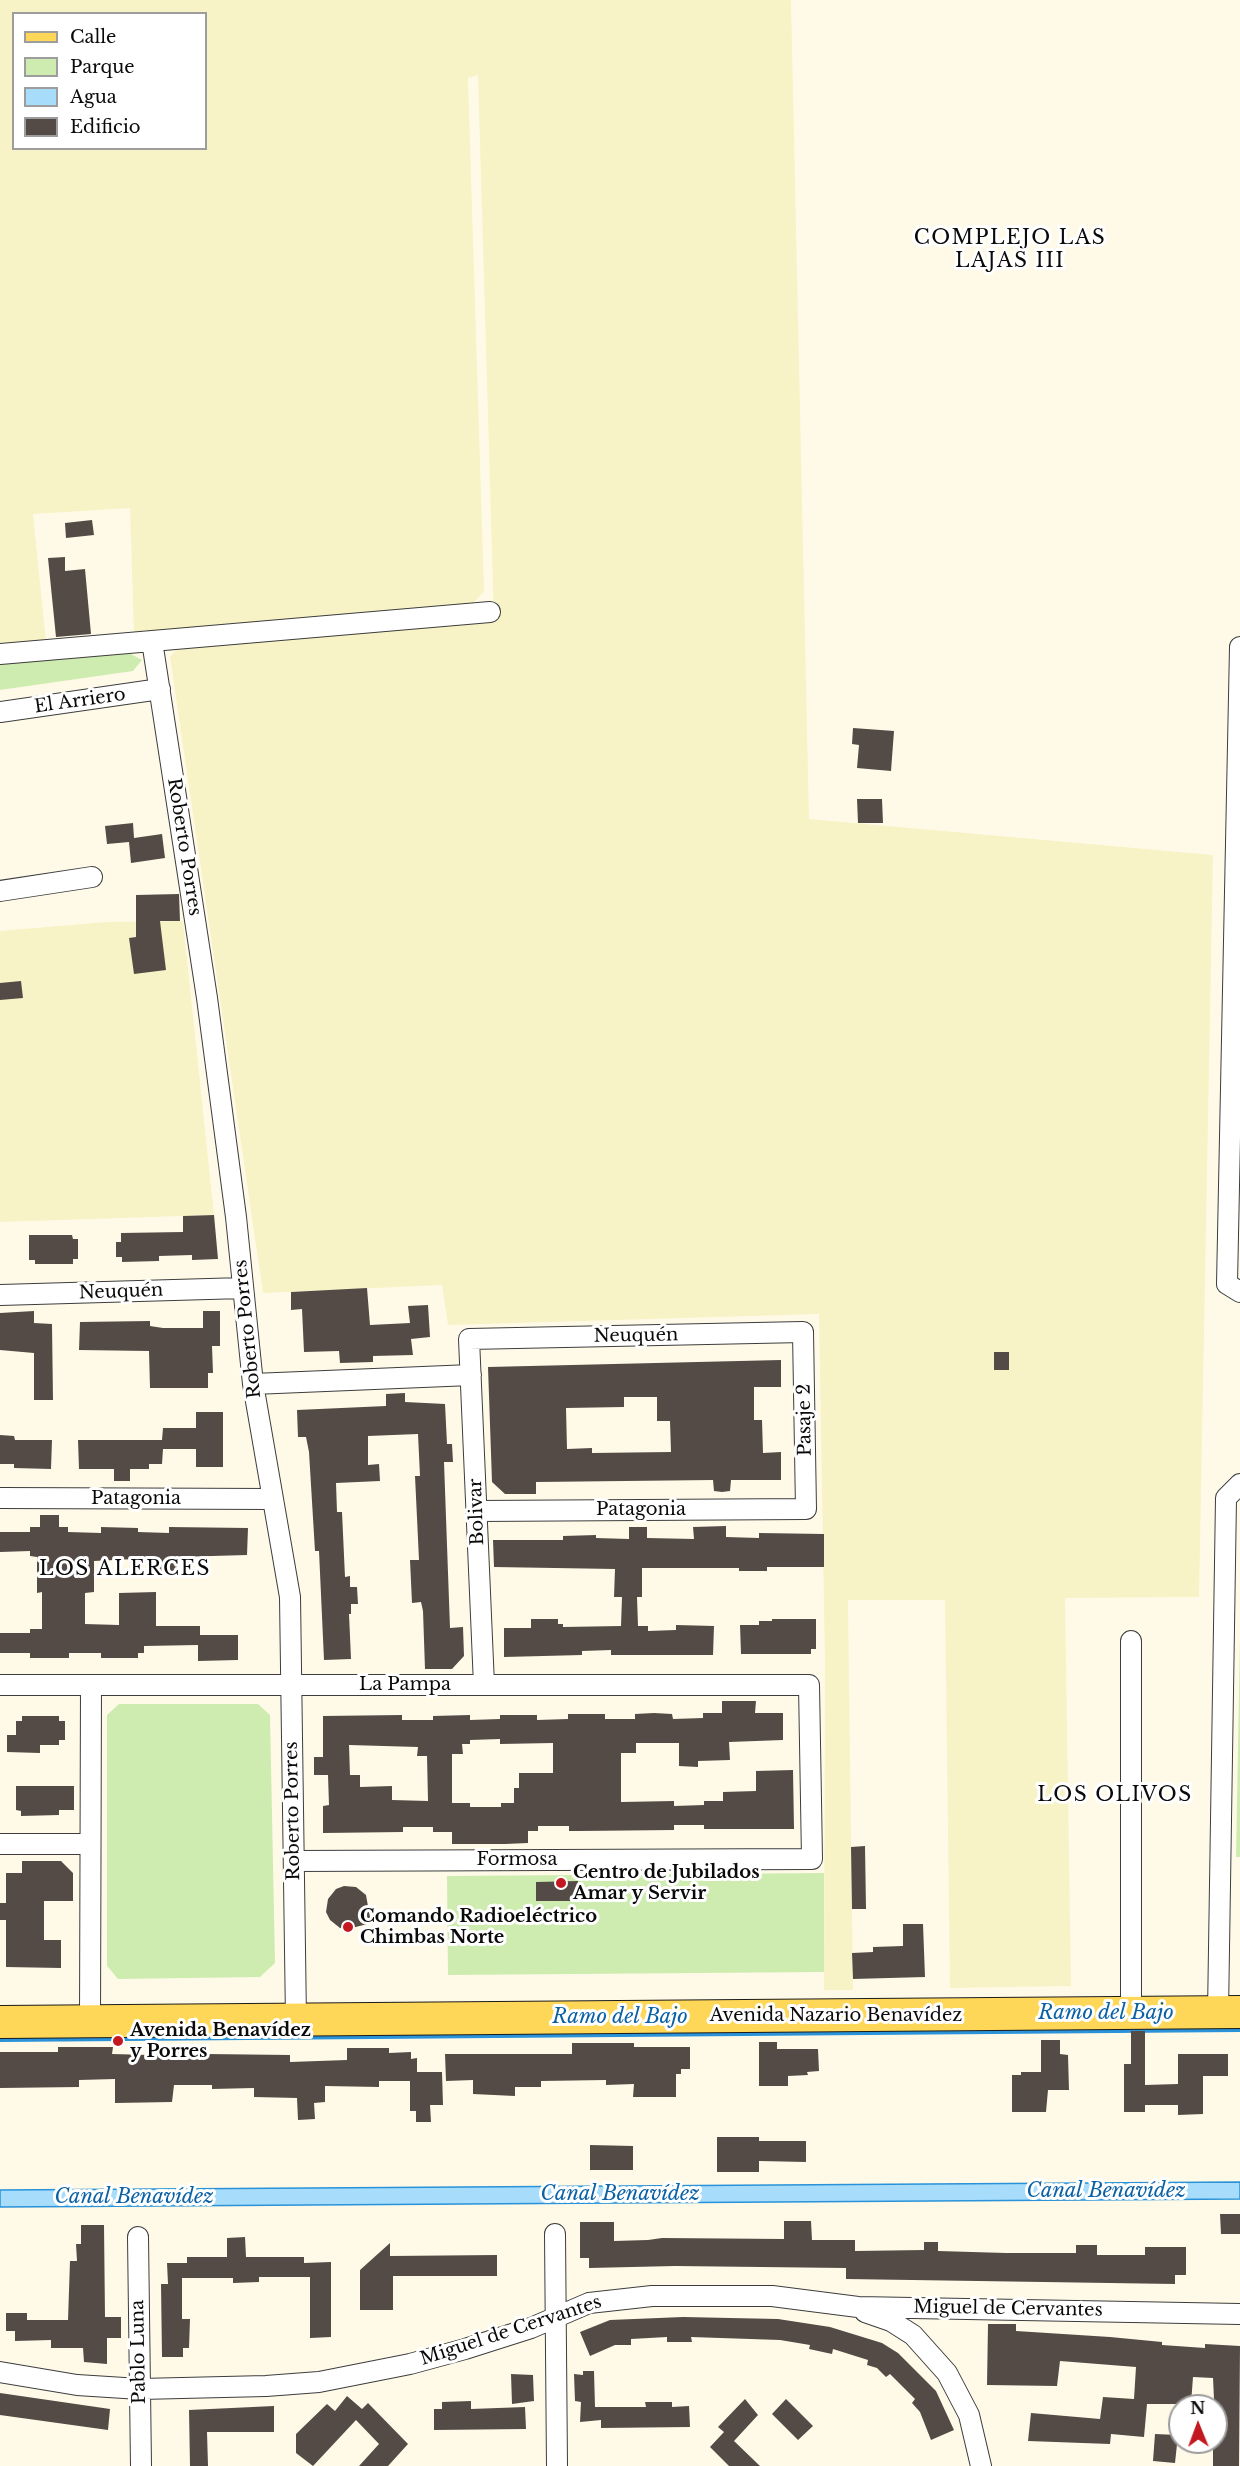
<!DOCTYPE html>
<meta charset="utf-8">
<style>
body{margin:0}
#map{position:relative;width:1240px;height:2466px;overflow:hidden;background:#fffae8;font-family:"Libre Baskerville",serif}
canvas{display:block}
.legend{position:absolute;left:12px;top:12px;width:195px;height:138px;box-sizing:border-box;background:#fff;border:2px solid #9d9d9d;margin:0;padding:8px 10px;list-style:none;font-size:18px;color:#0a0a0a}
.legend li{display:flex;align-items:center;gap:12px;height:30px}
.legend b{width:30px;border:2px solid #9d9d9d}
.north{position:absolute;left:1168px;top:2394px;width:60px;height:60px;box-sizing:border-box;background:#fff;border:2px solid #9d9d9d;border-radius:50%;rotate:359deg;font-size:16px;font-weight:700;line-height:24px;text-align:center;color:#0a0a0a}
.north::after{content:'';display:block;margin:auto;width:21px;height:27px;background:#c41820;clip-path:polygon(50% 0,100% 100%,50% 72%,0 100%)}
</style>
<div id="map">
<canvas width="1240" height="2466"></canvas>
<ul class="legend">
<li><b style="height:8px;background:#ffd758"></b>Calle</li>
<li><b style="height:16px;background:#ceecaf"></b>Parque</li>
<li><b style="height:16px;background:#a7dcfb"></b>Agua</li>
<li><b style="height:16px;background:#544b46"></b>Edificio</li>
</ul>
<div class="north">N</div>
</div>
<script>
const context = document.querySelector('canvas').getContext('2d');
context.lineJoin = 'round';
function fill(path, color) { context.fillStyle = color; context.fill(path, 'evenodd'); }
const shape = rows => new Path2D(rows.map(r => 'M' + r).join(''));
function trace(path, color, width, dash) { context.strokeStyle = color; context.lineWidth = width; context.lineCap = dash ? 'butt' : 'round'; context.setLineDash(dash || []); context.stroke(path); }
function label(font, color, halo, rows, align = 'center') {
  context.font = font + ' "Libre Baskerville",serif'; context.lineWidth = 6; context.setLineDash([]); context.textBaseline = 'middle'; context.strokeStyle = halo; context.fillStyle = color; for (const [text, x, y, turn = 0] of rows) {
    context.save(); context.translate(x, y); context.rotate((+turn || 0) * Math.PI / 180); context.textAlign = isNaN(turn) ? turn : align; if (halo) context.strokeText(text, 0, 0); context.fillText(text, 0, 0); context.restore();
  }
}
fill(shape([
 [0,0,791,0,809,819,1213,855,1199,1597,1065,1598,1071,1986,950,1988,945,1600,848,1600,853,1990,824,1990,825,1666,819,1314,448,1325,442,1285,263,1293,170,657,179,646,494,621,478,75,468,78,484,591,470,607,134,635,130,508,33,514,46,642,0,645],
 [14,14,206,14,206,148,14,148],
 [183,921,214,1215,0,1222,0,931,106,922]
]), '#f7f3c6');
fill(shape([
 [127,652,142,660,133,671,0,690,0,663],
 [1240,1638,1240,1857,1236,1857],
 [119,1704,258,1704,270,1715,275,1963,260,1977,118,1979,107,1966,107,1715],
 [824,1873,824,1972,448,1975,447,1876]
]), '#ceecaf');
const water = shape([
 [1240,2182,1240,2199,0,2207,0,2190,1240,2182]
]);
fill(water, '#a7dcfb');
trace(water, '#2992d8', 1.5);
trace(shape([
 [0,2039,1240,2029]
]), '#2992d8', 6);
fill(shape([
 [92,520,94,535,66,538,65,523],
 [65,557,65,571,85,569,91,634,56,637,48,558],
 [853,728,894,731,891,771,857,768,859,745,852,744],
 [857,799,882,799,883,823,858,823],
 [133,823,134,838,162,834,165,858,131,863,129,842,107,844,105,826],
 [179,894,180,921,160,921,166,970,134,974,129,938,136,937,136,895],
 [21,981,23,998,0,1000,0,983],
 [214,1215,218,1259,192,1260,192,1255,159,1256,159,1261,122,1262,122,1257,116,1257,116,1242,121,1242,121,1233,183,1232,183,1216],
 [29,1235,72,1235,73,1239,78,1239,78,1259,73,1259,73,1264,35,1264,35,1260,29,1260],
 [367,1288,370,1325,410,1323,408,1306,428,1305,430,1337,411,1339,413,1355,373,1356,373,1362,340,1363,339,1351,304,1352,302,1309,291,1310,291,1292],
 [34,1311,34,1323,52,1324,53,1400,34,1400,34,1353,0,1350,0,1313],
 [203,1311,220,1311,220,1346,212,1346,213,1373,208,1373,208,1388,150,1388,149,1351,79,1350,80,1322,150,1321,150,1326,163,1328,203,1328],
 [994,1352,1009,1352,1009,1370,994,1370],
 [781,1360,781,1387,754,1387,754,1420,762,1420,763,1453,781,1452,781,1480,731,1480,730,1491,722,1492,714,1491,713,1480,536,1482,536,1494,505,1494,492,1482,488,1367],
 [624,1397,657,1397,657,1421,670,1421,671,1452,592,1453,592,1448,567,1449,566,1408,624,1407],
 [405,1393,405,1402,445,1404,447,1444,452,1444,453,1462,444,1462,450,1628,463,1627,464,1656,452,1669,425,1669,423,1611,421,1602,412,1603,410,1560,419,1560,415,1476,420,1476,418,1434,368,1436,368,1465,379,1464,380,1481,336,1483,337,1512,342,1512,345,1577,350,1576,350,1587,357,1587,358,1604,351,1604,351,1614,349,1614,351,1659,324,1660,319,1551,315,1551,309,1452,306,1437,298,1437,297,1410,386,1406,386,1394],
 [196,1412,223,1412,223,1467,196,1467,196,1449,163,1449,162,1464,149,1464,149,1469,130,1469,130,1481,114,1481,114,1469,79,1469,78,1440,162,1440,163,1428,196,1428],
 [0,1435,14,1436,15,1440,52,1440,51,1469,14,1468,14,1464,0,1464],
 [40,1515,59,1515,59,1527,68,1527,68,1532,101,1533,101,1527,138,1528,138,1532,169,1533,169,1527,248,1528,247,1555,177,1557,177,1573,156,1573,156,1558,94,1561,94,1592,85,1593,85,1624,119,1625,119,1593,156,1592,156,1626,200,1626,200,1635,238,1635,238,1660,198,1661,198,1645,144,1646,144,1653,138,1653,138,1658,101,1658,101,1653,69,1653,69,1658,30,1658,30,1653,0,1653,0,1633,30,1633,30,1629,42,1629,42,1592,37,1593,37,1557,30,1556,30,1551,0,1552,0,1532,30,1532,30,1527,40,1527],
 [726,1526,726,1537,759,1538,759,1533,824,1534,824,1567,767,1567,767,1571,739,1571,739,1568,642,1568,642,1597,637,1597,638,1626,648,1626,648,1631,676,1630,676,1625,714,1626,713,1655,611,1655,611,1650,582,1651,582,1655,504,1657,504,1628,531,1628,531,1619,558,1619,558,1624,563,1624,563,1627,621,1626,622,1597,614,1597,615,1569,494,1567,493,1540,563,1540,563,1536,596,1535,596,1538,629,1539,629,1527,647,1527,647,1538,694,1539,693,1527],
 [772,1619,816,1619,816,1649,811,1649,811,1654,741,1654,740,1625,759,1625,759,1621,772,1621],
 [722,1701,756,1701,755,1713,783,1713,783,1740,729,1742,730,1760,698,1761,698,1767,679,1766,679,1743,636,1743,636,1753,621,1753,621,1802,674,1801,674,1806,704,1805,704,1801,723,1801,723,1792,756,1791,756,1771,793,1770,794,1829,704,1829,704,1825,674,1825,674,1830,579,1831,569,1831,569,1826,538,1826,538,1831,528,1831,528,1843,505,1844,452,1844,452,1832,433,1832,433,1827,403,1827,403,1832,323,1833,323,1806,329,1805,328,1775,314,1775,314,1757,323,1757,323,1716,402,1715,402,1720,433,1720,433,1716,470,1715,470,1720,500,1719,500,1715,537,1715,537,1720,568,1719,568,1714,605,1714,605,1719,635,1719,635,1714,654,1713,672,1714,673,1719,703,1718,703,1713,722,1713],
 [500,1739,500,1744,553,1743,553,1773,519,1773,519,1788,514,1788,514,1803,501,1803,501,1807,470,1807,470,1803,452,1803,452,1754,463,1754,462,1744,470,1744,470,1740],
 [349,1745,418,1747,417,1756,427,1756,428,1801,392,1800,392,1786,360,1787,360,1775,350,1775],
 [22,1716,59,1716,59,1721,65,1721,65,1740,59,1740,59,1745,40,1745,40,1753,7,1752,7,1735,16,1735,16,1721,22,1721],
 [16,1786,74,1786,74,1810,59,1810,59,1815,21,1816,21,1811,16,1810],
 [865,1846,866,1909,852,1909,851,1847],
 [22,1861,61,1861,73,1873,73,1901,44,1901,44,1940,61,1940,61,1968,6,1967,6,1920,0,1920,0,1903,6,1903,6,1873,22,1873],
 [578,1881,578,1901,536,1901,536,1882],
 [344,1886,356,1887,366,1895,371,1923,348,1929,340,1928,330,1920,326,1912,328,1899,336,1889],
 [903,1924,923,1924,925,1977,853,1979,852,1953,873,1952,873,1947,903,1946],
 [1131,2031,1145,2031,1145,2085,1178,2084,1178,2054,1228,2054,1228,2076,1203,2076,1203,2114,1178,2115,1178,2105,1145,2105,1145,2112,1124,2112,1124,2064,1131,2064],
 [1041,2040,1060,2040,1060,2054,1068,2055,1069,2090,1048,2090,1046,2112,1012,2112,1012,2075,1021,2075,1021,2072,1041,2072],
 [759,2042,777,2042,777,2049,818,2049,819,2071,807,2072,808,2075,788,2076,788,2086,759,2086],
 [572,2043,634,2043,634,2047,690,2047,690,2069,681,2069,681,2074,676,2074,676,2097,633,2097,634,2084,606,2085,606,2080,541,2081,541,2087,515,2087,515,2096,473,2094,473,2080,446,2081,445,2054,572,2054],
 [149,2046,206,2046,206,2054,290,2055,290,2062,347,2060,347,2048,389,2048,389,2053,411,2052,411,2059,417,2058,417,2072,442,2072,443,2105,430,2105,431,2122,416,2122,416,2111,410,2111,410,2081,379,2081,379,2087,325,2086,325,2102,314,2103,315,2119,298,2120,297,2098,254,2097,254,2088,212,2089,212,2085,174,2085,172,2102,115,2103,115,2079,79,2080,79,2087,0,2088,0,2052,58,2052,58,2047,113,2047,112,2054,149,2055],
 [717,2137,759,2137,759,2141,806,2141,806,2162,759,2161,759,2172,717,2172],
 [590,2145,633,2146,633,2170,590,2170],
 [1220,2214,1240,2214,1240,2234,1221,2234],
 [784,2221,811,2221,812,2240,855,2240,855,2251,924,2250,924,2242,938,2242,938,2251,1006,2253,1076,2253,1076,2245,1097,2245,1097,2255,1145,2255,1145,2247,1186,2247,1186,2275,1175,2275,1175,2284,846,2279,846,2268,675,2266,589,2268,589,2258,580,2258,580,2222,614,2222,614,2241,648,2240,662,2238,784,2239],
 [81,2225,104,2225,105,2317,121,2317,121,2338,107,2338,107,2364,84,2362,83,2348,51,2348,51,2340,15,2341,15,2331,6,2331,6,2313,27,2313,27,2320,68,2320,70,2261,77,2261,76,2244,81,2244],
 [245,2237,246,2257,304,2257,304,2263,331,2262,331,2337,310,2338,310,2277,259,2277,259,2282,233,2283,233,2278,182,2278,182,2319,190,2319,189,2348,183,2348,183,2357,162,2357,161,2284,168,2284,167,2263,187,2263,187,2257,227,2257,227,2238],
 [390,2243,390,2256,497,2255,497,2276,393,2276,393,2310,360,2310,360,2270],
 [683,2317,778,2319,830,2327,882,2343,898,2353,936,2391,954,2430,931,2440,920,2412,912,2403,915,2399,890,2374,886,2377,877,2368,867,2365,868,2360,833,2349,832,2354,809,2349,810,2345,780,2340,691,2337,692,2342,667,2342,667,2337,631,2339,631,2345,615,2345,590,2356,580,2332,610,2320],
 [988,2324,1016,2324,1016,2331,1110,2337,1162,2342,1162,2345,1205,2348,1205,2344,1240,2346,1239,2466,1213,2466,1213,2442,1216,2442,1213,2378,1193,2377,1191,2404,1147,2404,1144,2437,1111,2434,1110,2444,1028,2441,1031,2413,1100,2419,1103,2397,1134,2399,1136,2367,1060,2361,1057,2386,987,2385],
 [583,2371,594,2371,595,2407,646,2407,645,2402,672,2402,672,2407,689,2406,690,2427,601,2428,601,2420,580,2422,581,2402,575,2401,574,2374,583,2375],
 [511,2374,533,2375,534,2401,512,2404],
 [0,2393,110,2409,108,2430,0,2415],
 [347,2396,362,2409,368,2403,408,2444,388,2466,359,2466,379,2444,356,2420,313,2466,296,2453,296,2434,327,2404,335,2411],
 [745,2399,758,2415,734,2441,760,2466,729,2466,710,2447,724,2432,718,2427],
 [786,2399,813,2426,798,2440,772,2414],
 [471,2401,471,2409,525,2407,526,2429,434,2430,434,2409,442,2409,442,2402],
 [274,2406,274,2432,207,2432,208,2466,190,2466,189,2410],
 [1155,2434,1178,2435,1175,2463,1153,2461]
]), '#544b46');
const street = shape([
 [152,641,207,998,236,1217,253,1384,290,1597,296,2020],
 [1240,647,1227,1284,1240,1292],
 [0,654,490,612],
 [0,712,160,689],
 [0,891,92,877],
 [0,1295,243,1288],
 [253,1384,471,1375],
 [0,1498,273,1499],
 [477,1511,806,1509,803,1332,469,1339,484,1685],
 [0,1685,809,1685,812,1859,294,1861],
 [0,1844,90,1844],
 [1131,2013,1131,1641],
 [1218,2013,1226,1498,1240,1484],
 [90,2021,91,1685],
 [555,2234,557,2466],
 [138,2237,141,2466],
 [865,2312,891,2321,913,2335,947,2373,969,2415,981,2466],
 [0,2372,77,2385,140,2389,266,2386,319,2382,410,2364,465,2349,531,2328,589,2303,652,2296,772,2296,858,2307,1240,2314]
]);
const primary = shape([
 [0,2022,1240,2012]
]);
trace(street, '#3d3d3d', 22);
trace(primary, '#1b1b1b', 34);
trace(street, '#fff', 20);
trace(primary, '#ffd758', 32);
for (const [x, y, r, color] of [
 [561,1883,6,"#c41820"],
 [348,1927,6,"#c41820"],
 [118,2041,6,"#c41820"]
]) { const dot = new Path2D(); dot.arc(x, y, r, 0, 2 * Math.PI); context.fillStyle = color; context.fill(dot); trace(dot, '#fff', 2); }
label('18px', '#0a0a0a', '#fff', [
 ["El Arriero",80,701,-8],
 ["Roberto Porres",184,847,81],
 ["Neuquén",121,1292,-2],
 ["Roberto Porres",248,1329,-96],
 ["Neuquén",636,1336,-1],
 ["Pasaje 2",805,1420,-91],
 ["Patagonia",136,1499],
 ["Patagonia",641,1510],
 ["Bolivar",477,1512,-92],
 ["La Pampa",405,1685],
 ["Roberto Porres",293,1811,-91],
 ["Formosa",517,1860],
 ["Avenida Nazario Benavídez",836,2016],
 ["Miguel de Cervantes",1008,2309,1],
 ["Miguel de Cervantes",511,2331,-18],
 ["Pablo Luna",139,2352,-91]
]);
label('bold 18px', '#0a0a0a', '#fff', [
 ["Centro de Jubilados",573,1873],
 ["Amar y Servir",573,1894],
 ["Comando Radioeléctrico",360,1917],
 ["Chimbas Norte",360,1938],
 ["Avenida Benavídez",130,2031],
 ["y Porres",130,2052]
], 'left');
context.letterSpacing = '1.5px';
label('20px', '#0a0a0a', '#fff', [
 ["COMPLEJO LAS",1010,238],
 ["LAJAS III",1010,261],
 ["LOS ALERCES",125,1569],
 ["LOS OLIVOS",1115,1795]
]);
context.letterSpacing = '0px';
label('italic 20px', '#0b61a5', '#fff', [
 ["Ramo del Bajo",1106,2013],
 ["Ramo del Bajo",620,2017],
 ["Canal Benavídez",1106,2191],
 ["Canal Benavídez",620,2194],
 ["Canal Benavídez",134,2197]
]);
</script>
